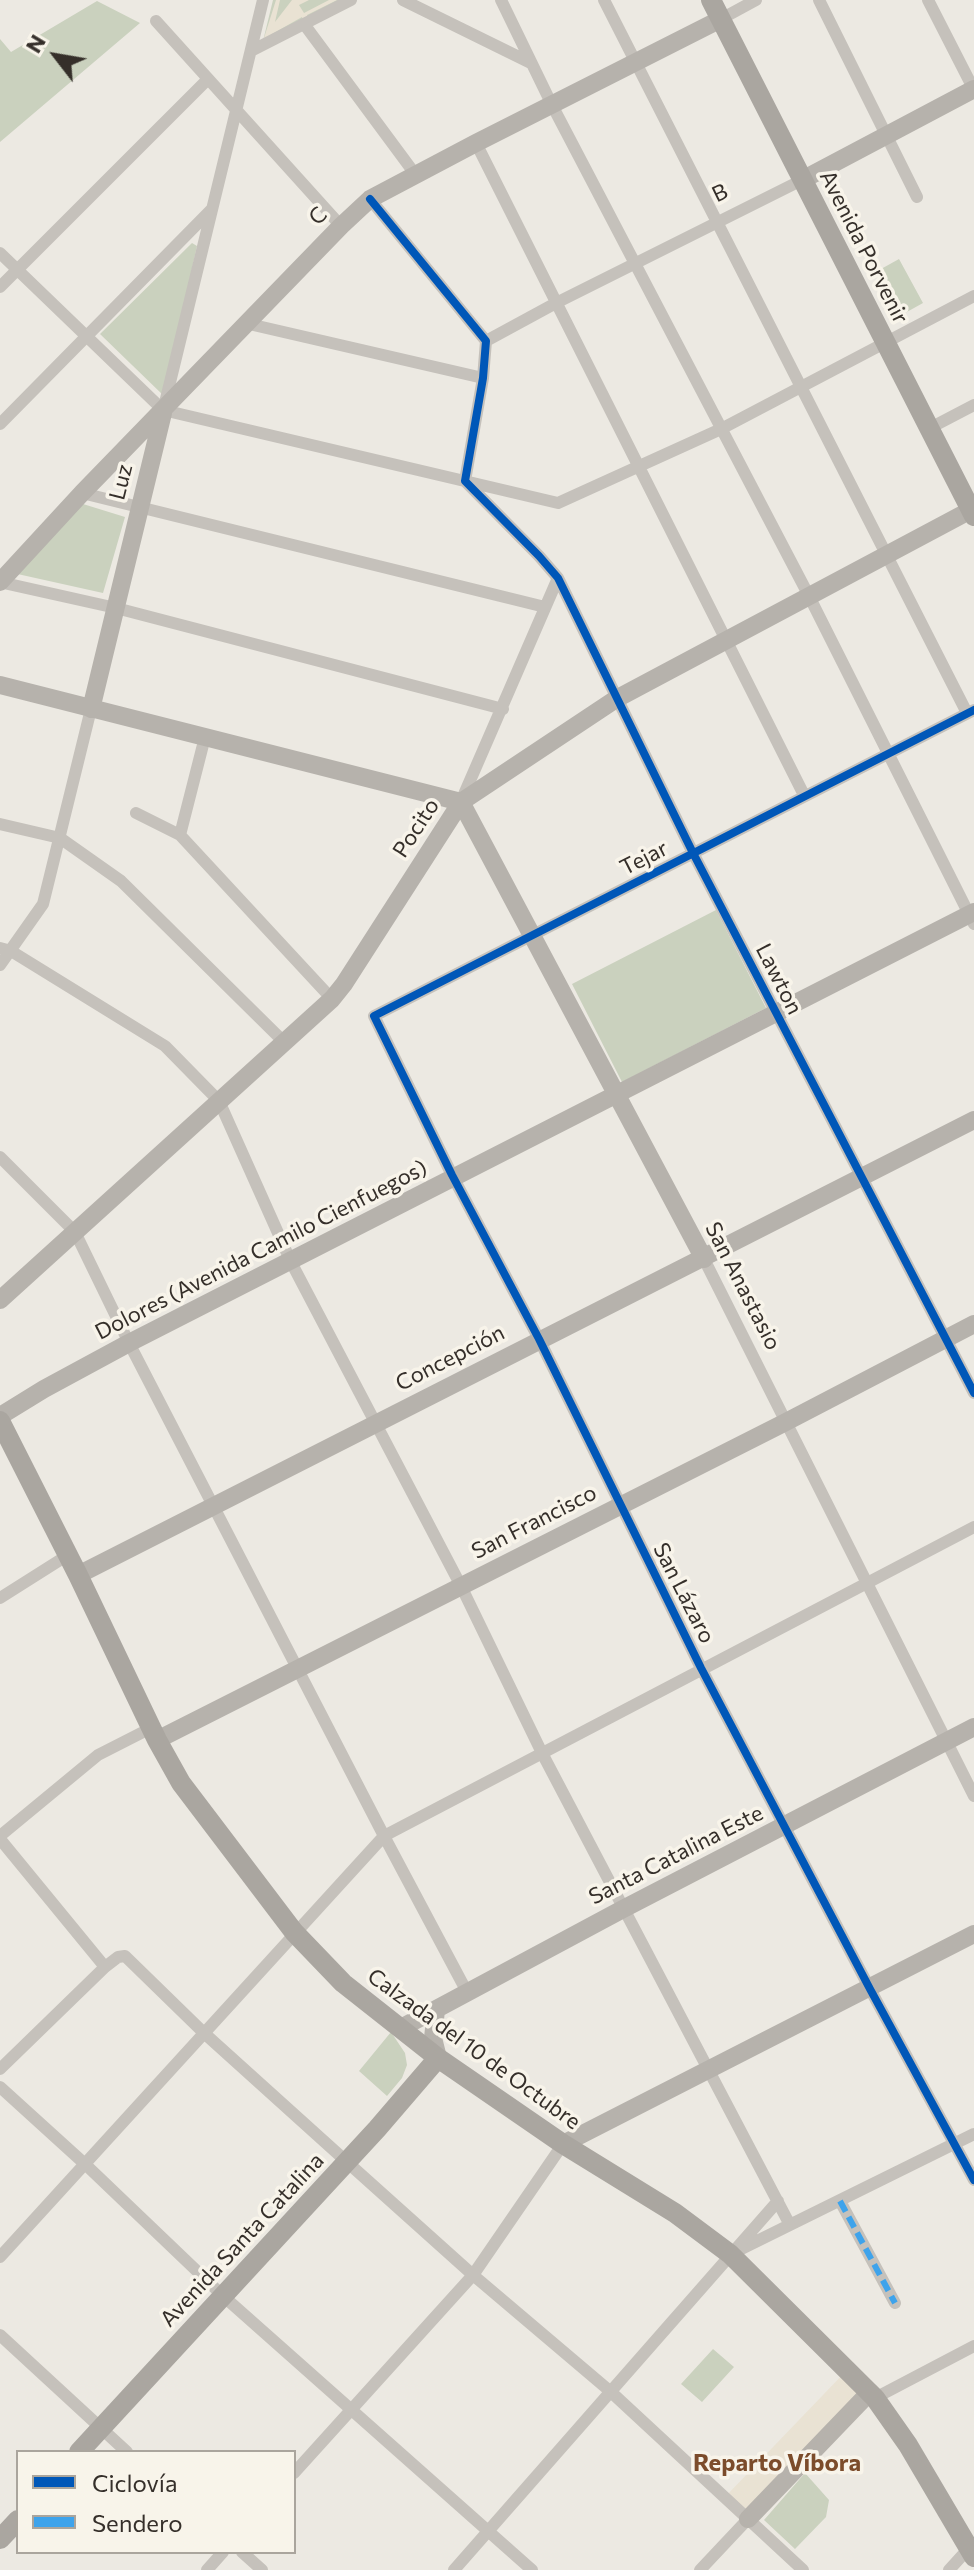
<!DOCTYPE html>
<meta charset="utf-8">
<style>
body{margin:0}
#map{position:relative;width:974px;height:2570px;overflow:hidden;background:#ece9e2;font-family:Commissioner,sans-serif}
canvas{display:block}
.legend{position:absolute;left:16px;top:2450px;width:280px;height:104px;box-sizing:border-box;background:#f8f4ea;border:2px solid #aaa59d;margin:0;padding:10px 14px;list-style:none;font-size:24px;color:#352f2a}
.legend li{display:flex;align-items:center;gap:16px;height:40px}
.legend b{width:40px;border:2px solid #aaa59d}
.north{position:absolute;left:16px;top:16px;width:80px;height:80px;-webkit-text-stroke:6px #f8f4ea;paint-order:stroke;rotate:301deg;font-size:22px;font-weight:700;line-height:32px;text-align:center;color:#352f2a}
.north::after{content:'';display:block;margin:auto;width:28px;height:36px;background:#352f2a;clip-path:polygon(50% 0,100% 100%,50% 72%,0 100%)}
</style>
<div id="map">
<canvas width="974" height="2570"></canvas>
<ul class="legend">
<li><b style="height:10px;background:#0057b8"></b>Ciclovía</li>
<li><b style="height:10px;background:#3ea3eb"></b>Sendero</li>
</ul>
<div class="north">N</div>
</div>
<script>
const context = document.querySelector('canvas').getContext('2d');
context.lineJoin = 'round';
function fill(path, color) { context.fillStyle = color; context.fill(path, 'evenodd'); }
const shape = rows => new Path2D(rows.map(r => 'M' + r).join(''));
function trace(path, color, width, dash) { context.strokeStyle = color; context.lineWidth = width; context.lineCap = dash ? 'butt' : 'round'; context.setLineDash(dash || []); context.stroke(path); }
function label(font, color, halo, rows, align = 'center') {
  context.font = font + ' Commissioner,sans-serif'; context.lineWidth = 7; context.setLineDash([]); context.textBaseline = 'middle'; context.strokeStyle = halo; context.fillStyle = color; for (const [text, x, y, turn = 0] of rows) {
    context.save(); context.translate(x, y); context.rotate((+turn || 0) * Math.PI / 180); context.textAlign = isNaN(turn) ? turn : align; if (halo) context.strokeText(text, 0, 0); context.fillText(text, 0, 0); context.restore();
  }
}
fill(shape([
 [273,0,341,0,263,41],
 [97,1,140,23,0,142,0,39,11,52],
 [192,243,197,246,164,396,100,334],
 [899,259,923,303,905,313,881,269],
 [83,504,125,517,103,593,13,573],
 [716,910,766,1008,622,1082,572,984],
 [391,2032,405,2053,407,2065,402,2078,387,2096,359,2071],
 [713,2349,734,2367,702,2402,681,2384],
 [805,2473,829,2500,826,2517,795,2549,764,2520]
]), '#cad1be');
fill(shape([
 [276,0,280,0,275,22,292,0,309,0,299,5,304,13,329,0,337,0,307,15,308,18,303,20,302,17,272,34,263,41],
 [847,2370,869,2393,748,2519,725,2497]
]), '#e9e2d3');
trace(shape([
 [403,0,531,63],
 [501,0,552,105,809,596,974,924],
 [604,0,967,713],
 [819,0,917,197],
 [928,0,974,90],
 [721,19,756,0],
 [156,21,341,226],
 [304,24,415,174],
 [251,51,351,0],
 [476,143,804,795],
 [370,199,486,341,483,378,465,481,539,556,558,578,693,853,974,1393],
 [0,253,163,410,558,503,721,429,974,296],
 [0,287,208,79],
 [249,324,483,378],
 [486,341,556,303,804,179],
 [164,407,263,0],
 [0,424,211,210],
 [930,428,974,405],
 [82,493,545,607],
 [0,582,116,608,503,709],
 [974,710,374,1016,452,1175,539,1339,701,1668,870,1989,974,2180],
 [462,799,558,578],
 [136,813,180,835,332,999],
 [0,824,60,838,121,881,284,1042],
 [180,835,205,737],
 [0,948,11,951,165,1046,219,1101,291,1262,461,1586,542,1753,790,2225],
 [0,965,43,904,91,709],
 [0,1157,75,1232,129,1343,384,1836,467,1992],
 [704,1259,974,1796],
 [0,1598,68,1555],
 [0,1836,98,1755,151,1728],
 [0,1839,105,1967],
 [0,2069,105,1967,118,1957,125,1956,204,2033,347,2162,473,2275,611,2392,803,2570],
 [0,2087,86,2165,222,2295,532,2570],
 [840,2201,895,2303],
 [737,2251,974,2134],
 [0,2257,384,1836,974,1527],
 [0,2335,127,2452],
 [875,2398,974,2346],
 [294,2473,473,2275,563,2144],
 [242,2552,262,2570],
 [207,2570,223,2552],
 [454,2570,778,2201],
 [700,2570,748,2519],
 [949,2570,969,2548]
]), '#c5c1bb', 12);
trace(shape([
 [804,179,974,89],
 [0,582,82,493,341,226,370,199,476,143,721,19],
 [0,685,461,802],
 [91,709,163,413],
 [461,802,704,1259],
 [0,1300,332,999,344,984,461,802,616,699,971,510],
 [0,1416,44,1389,129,1343,974,912],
 [78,1575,974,1120],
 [157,1740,784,1423,974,1324],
 [436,2010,433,2038,438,2058],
 [401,2028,623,1909,974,1727],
 [563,2144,974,1934],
 [748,2519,869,2393]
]), '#b6b2ac', 18);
trace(shape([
 [711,0,974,516],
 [0,1421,78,1575,157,1740,181,1783,294,1932,343,1983,438,2058,563,2144,675,2213,730,2254,875,2398,908,2445,974,2557],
 [79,2452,377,2129,438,2058],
 [0,2539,18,2520]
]), '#aaa6a0', 20);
trace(shape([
 [840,2201,895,2303]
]), '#3ea3eb', 6, [12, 6]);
trace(shape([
 [370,199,486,341,483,378,465,481,539,556,558,578,693,853,974,1393],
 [974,710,374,1016,452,1175,539,1339,701,1668,870,1989,974,2180]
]), '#0057b8', 8);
label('22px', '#352f2a', '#f8f4ea', [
 ["B",720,193,-26],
 ["C",318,216,-46],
 ["Avenida Porvenir",864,247,63],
 ["Luz",121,482,-76],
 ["Pocito",416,828,-57],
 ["Tejar",644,858,-27],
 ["Lawton",779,979,63],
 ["Dolores (Avenida Camilo Cienfuegos)",261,1250,-27],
 ["San Anastasio",743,1286,63],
 ["Concepción",450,1358,-27],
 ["San Francisco",534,1522,-27],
 ["San Lázaro",684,1593,63],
 ["Santa Catalina Este",676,1855,-27],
 ["Calzada del 10 de Octubre",474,2049,36],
 ["Avenida Santa Catalina",242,2240,-47]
]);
label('bold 24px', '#7c4c2b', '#f8f4ea', [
 ["Reparto Víbora",777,2463]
]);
</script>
